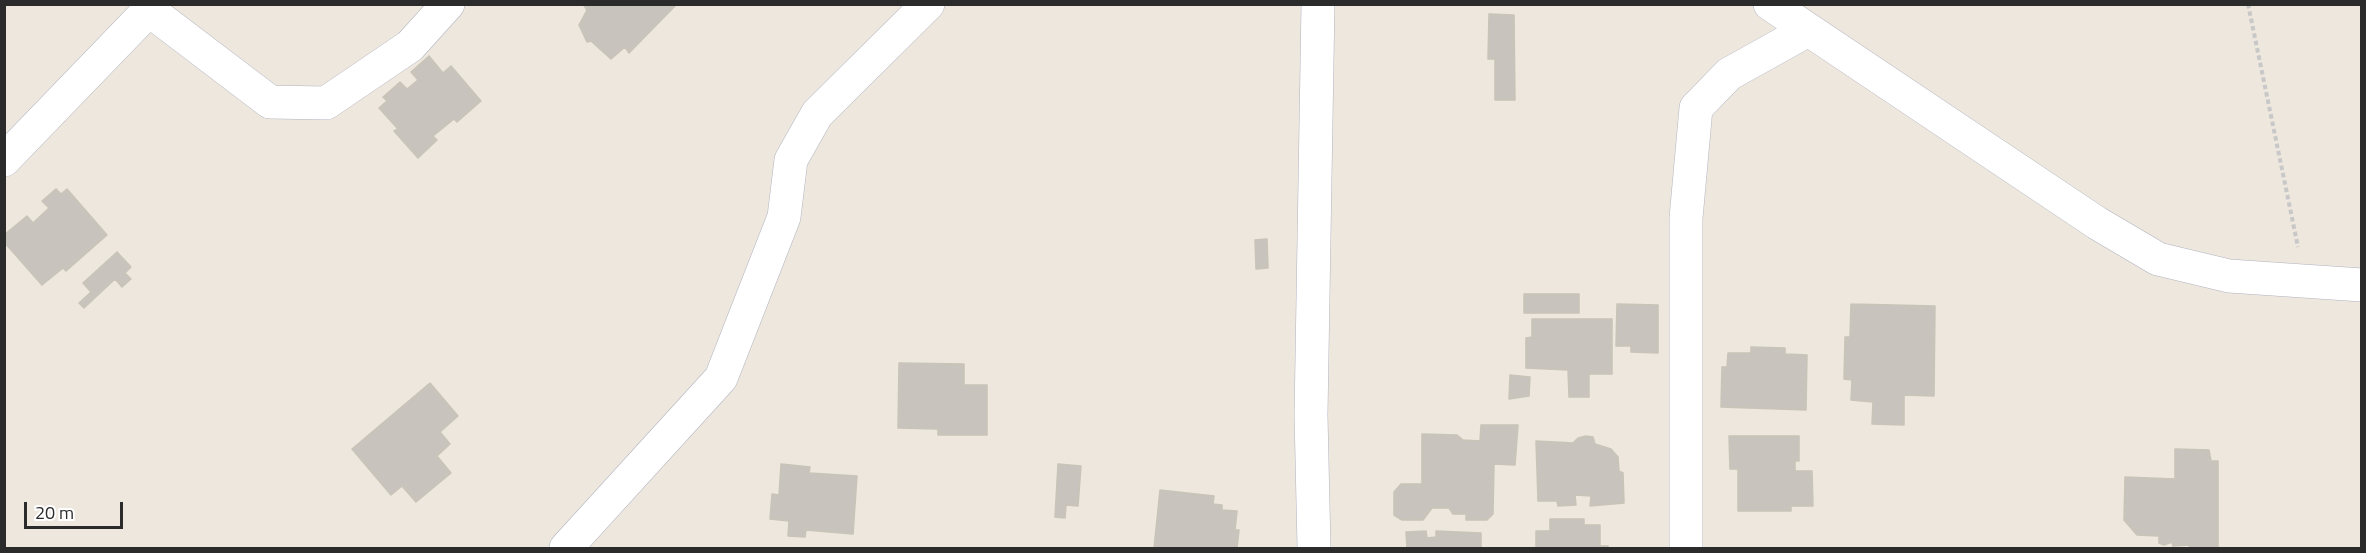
<!DOCTYPE html>
<style>
body{margin:0}
#map{position:relative;width:2366px;height:553px;overflow:hidden;background:#ede7de;font-family:"Titillium Web",sans-serif}
canvas{display:block}
.frame{position:absolute;inset:0;border:6px solid #2b2b2b;pointer-events:none}
.scale{position:absolute;left:24px;top:502px;width:99px;height:27px;box-sizing:border-box;border:3px solid #2b2b2b;border-top:0;padding-left:8px;font-size:18px;line-height:21px;white-space:nowrap;color:#2b2b2b;-webkit-text-stroke:4px #fff;paint-order:stroke}
</style>
<div id="map">
<canvas width="2366" height="553"></canvas>
<div class="frame"></div>
<div class="scale">20 m</div>
</div>
<script>
const context = document.querySelector('canvas').getContext('2d');
context.lineJoin = 'round';
function fill(path, color) { context.fillStyle = color; context.fill(path, 'evenodd'); }
const shape = rows => new Path2D(rows.map(r => 'M' + r).join(''));
function trace(path, color, width, dash) { context.strokeStyle = color; context.lineWidth = width; context.lineCap = dash ? 'butt' : 'round'; context.setLineDash(dash || []); context.stroke(path); }
const building = shape([
 [583,4,673,4,675,6,629,53,625,47,611,59,591,41,587,42,579,25,587,10,583,4],
 [1489,14,1514,15,1515,100,1495,100,1495,59,1488,59,1489,14],
 [429,56,443,73,451,66,481,101,457,122,454,119,433,136,437,140,418,158,394,131,398,129,379,108,387,101,383,97,400,82,407,89,418,80,411,72,429,56],
 [56,189,61,194,67,189,107,235,66,271,63,268,42,285,4,242,4,235,27,216,33,223,49,208,42,201,56,189],
 [1267,239,1268,268,1256,269,1255,240,1267,239],
 [117,252,131,267,125,273,131,279,122,287,115,279,84,308,79,303,91,292,83,283,117,252],
 [1524,294,1579,294,1579,313,1524,313,1524,294],
 [1617,304,1658,305,1658,353,1631,352,1631,346,1616,346,1617,304],
 [1851,304,1935,306,1934,396,1904,395,1904,425,1872,424,1873,402,1851,400,1852,380,1844,379,1845,337,1850,337,1851,304],
 [1532,319,1612,319,1612,374,1589,374,1589,397,1569,397,1568,370,1526,368,1526,338,1532,337,1532,319],
 [1751,347,1785,348,1785,354,1807,355,1806,410,1721,407,1722,367,1727,367,1728,353,1751,353,1751,347],
 [899,363,964,364,964,385,987,385,987,435,938,435,938,429,898,428,899,363],
 [1510,375,1530,377,1529,396,1509,399,1510,375],
 [430,383,458,416,440,432,450,444,437,456,451,473,416,502,402,486,391,495,352,449,430,383],
 [1481,425,1518,425,1515,465,1494,464,1493,514,1487,520,1466,520,1466,514,1453,514,1449,508,1432,508,1423,520,1402,520,1394,515,1394,492,1401,484,1422,484,1422,434,1457,435,1463,440,1480,441,1481,425],
 [1586,436,1593,437,1595,444,1611,449,1618,457,1619,471,1623,473,1624,503,1590,506,1591,496,1575,495,1576,505,1558,506,1557,501,1538,501,1536,441,1573,443,1578,438,1586,436],
 [1729,436,1799,436,1799,461,1795,461,1795,471,1812,471,1813,506,1791,506,1791,511,1738,511,1738,469,1730,469,1729,436],
 [2175,449,2209,450,2211,461,2218,461,2218,548,2190,548,2189,545,2173,546,2172,542,2164,545,2159,543,2159,536,2137,535,2124,520,2125,477,2175,479,2175,449],
 [781,464,810,467,809,473,857,476,853,534,806,530,805,537,788,536,789,521,770,519,772,494,779,495,781,464],
 [1058,464,1081,466,1078,506,1066,505,1065,518,1055,517,1058,464],
 [1160,490,1214,496,1213,504,1222,505,1222,510,1237,511,1235,530,1239,530,1237,548,1154,548,1160,490],
 [1550,519,1584,519,1584,525,1600,525,1600,546,1608,546,1608,548,1536,548,1536,531,1550,531,1550,519],
 [1426,531,1427,538,1436,537,1436,531,1481,533,1481,548,1407,548,1406,532,1426,531]
]);
fill(building, '#c8c4bd');
trace(building, '#c8c4b7', 1.5);
const street = shape([
 [1770,4,2097,223,2158,259,2229,276,2362,285],
 [149,10,270,102,326,103,410,46,448,4],
 [4,160,149,10,147,4],
 [566,548,721,378,784,217,791,160,817,114,928,4],
 [1314,548,1311,415,1318,4],
 [1686,548,1686,218,1696,108,1729,74,1808,30]
]);
trace(street, '#b1b3bf', 34);
trace(shape([
 [2248,4,2298,247]
]), '#c8c8c8', 4, [4.5, 3]);
trace(street, '#fff', 33);
</script>
